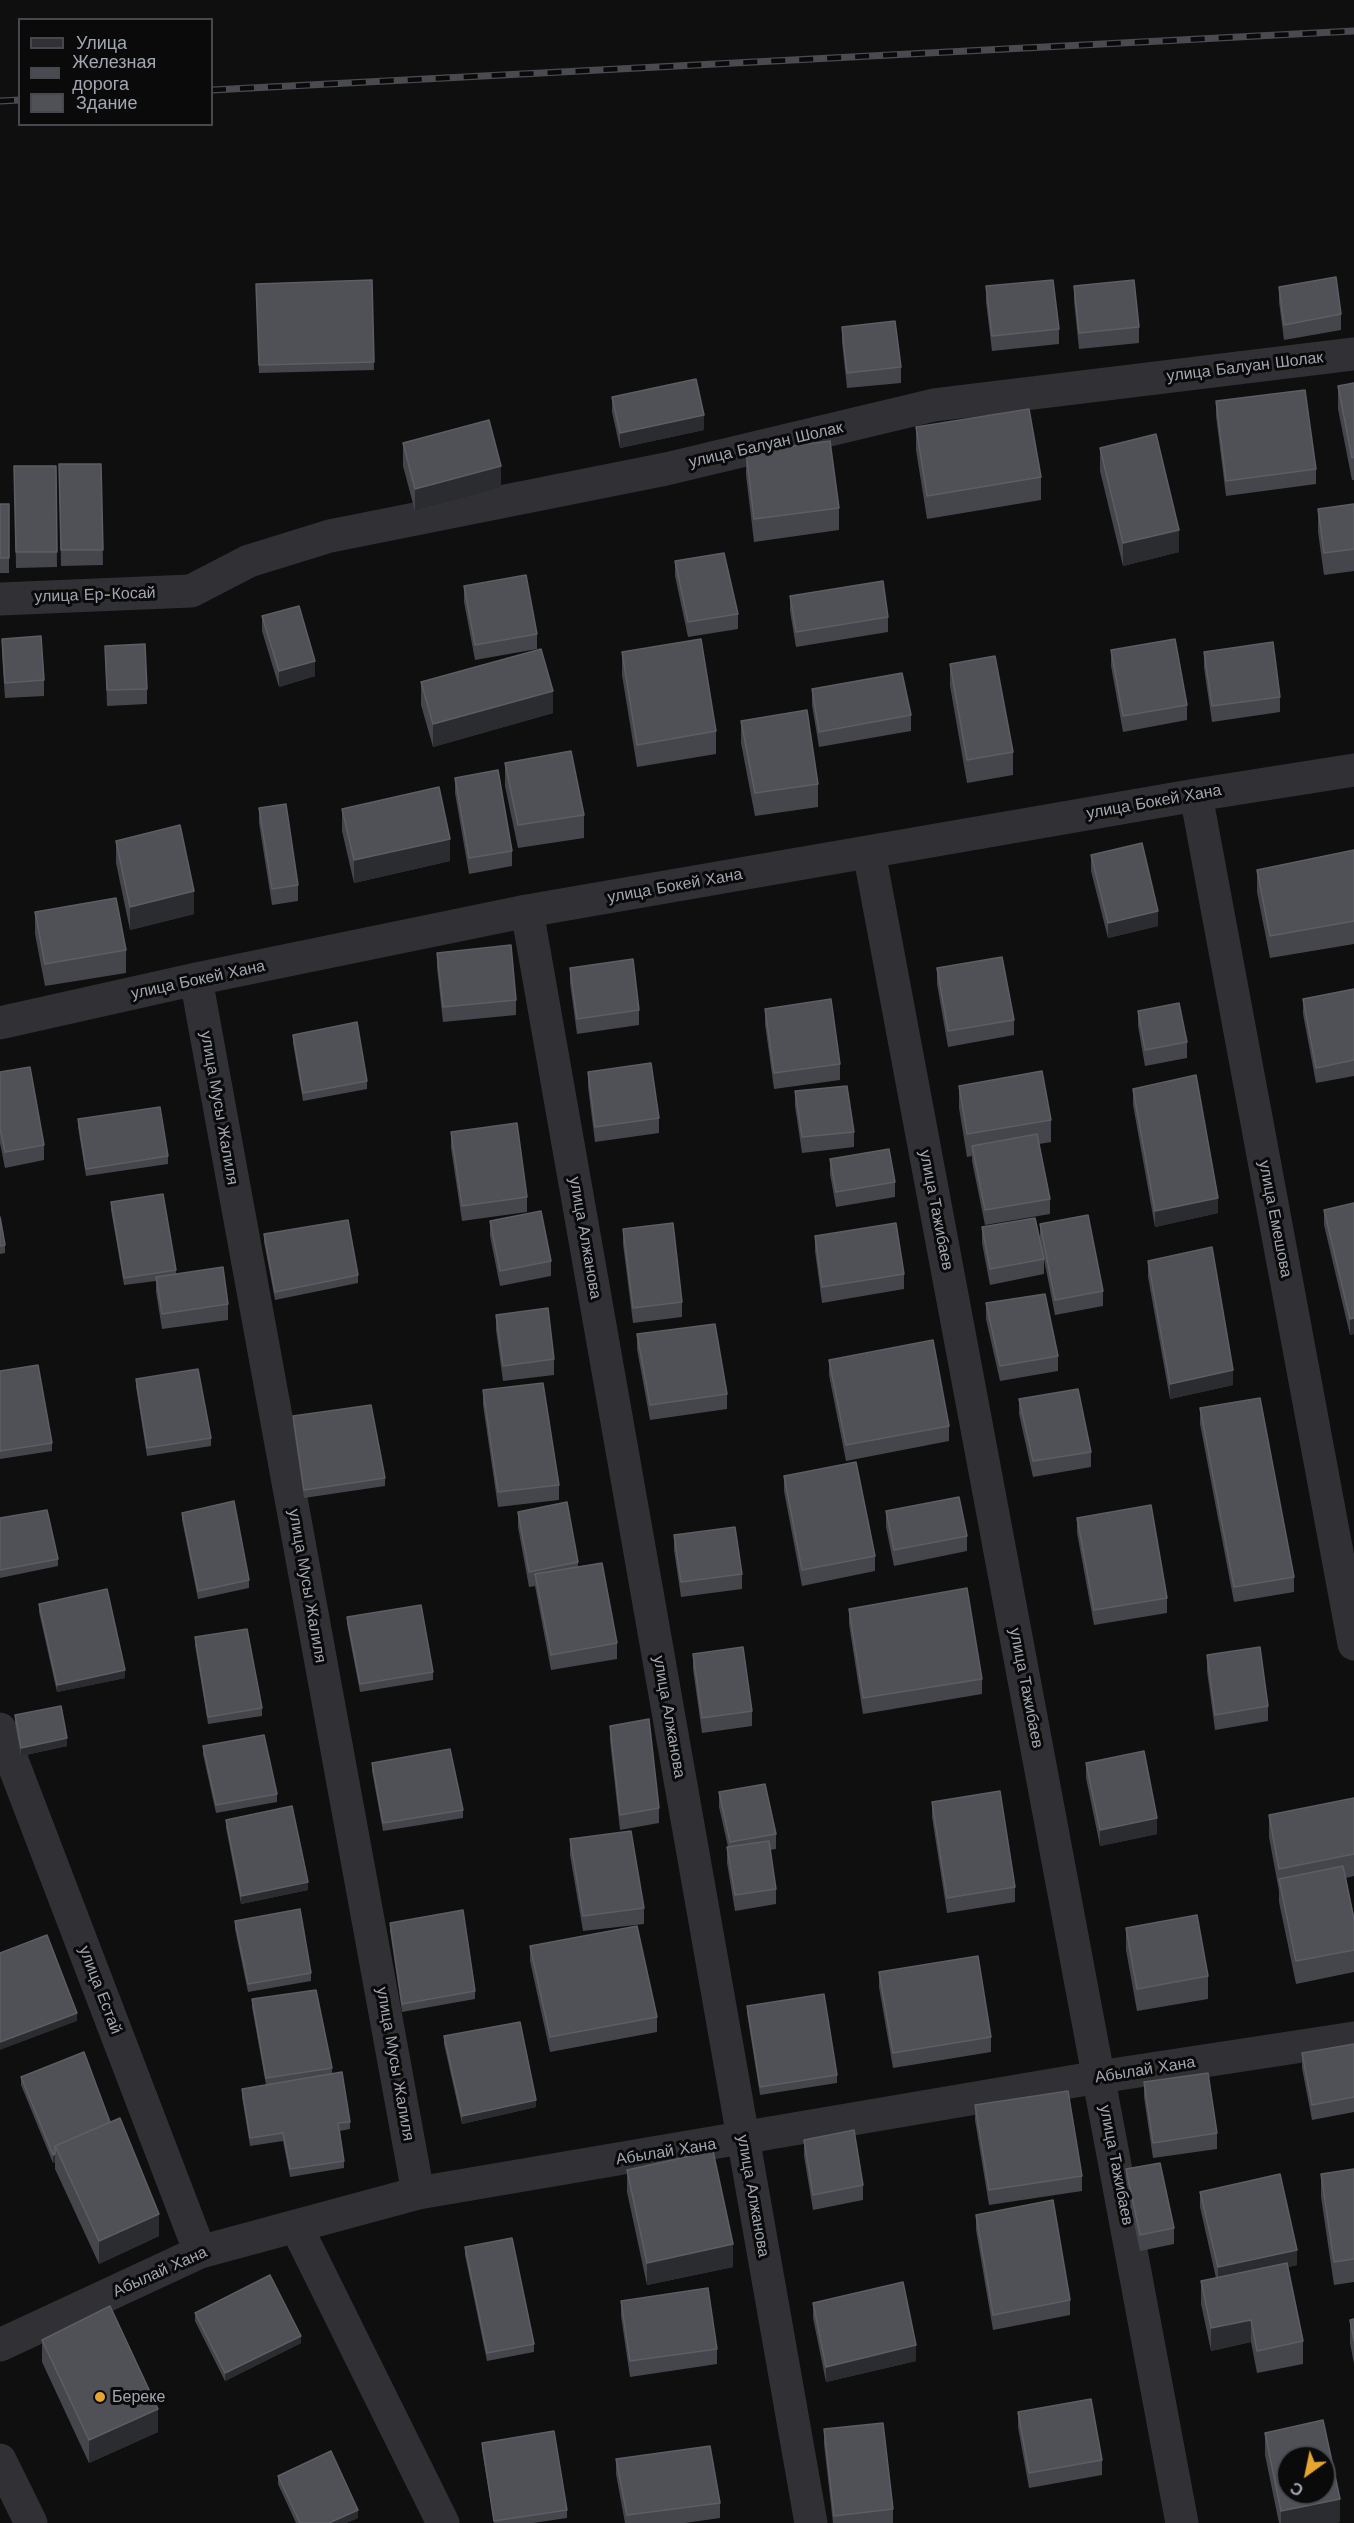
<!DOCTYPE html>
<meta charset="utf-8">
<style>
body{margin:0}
#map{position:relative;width:1354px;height:2523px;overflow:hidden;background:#0f0f10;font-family:"Work Sans",sans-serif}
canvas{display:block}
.legend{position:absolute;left:18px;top:18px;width:195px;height:108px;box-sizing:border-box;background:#0a0a0b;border:2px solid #46484d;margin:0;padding:8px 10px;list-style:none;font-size:18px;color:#a1a6b1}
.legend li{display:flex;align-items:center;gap:12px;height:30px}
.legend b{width:30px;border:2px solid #46484d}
.north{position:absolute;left:1276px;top:2445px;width:60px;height:60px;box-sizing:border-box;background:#0a0a0b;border:2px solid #46484d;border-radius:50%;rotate:213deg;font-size:16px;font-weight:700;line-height:24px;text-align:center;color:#a1a6b1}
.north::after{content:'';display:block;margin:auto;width:21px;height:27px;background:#e6a531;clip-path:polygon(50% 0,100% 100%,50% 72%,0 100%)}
</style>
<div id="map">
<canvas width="1354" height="2523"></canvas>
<ul class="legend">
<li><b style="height:8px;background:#313135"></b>Улица</li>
<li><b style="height:8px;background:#4a4b50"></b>Железная дорога</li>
<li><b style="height:16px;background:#4f5156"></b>Здание</li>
</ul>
<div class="north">С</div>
</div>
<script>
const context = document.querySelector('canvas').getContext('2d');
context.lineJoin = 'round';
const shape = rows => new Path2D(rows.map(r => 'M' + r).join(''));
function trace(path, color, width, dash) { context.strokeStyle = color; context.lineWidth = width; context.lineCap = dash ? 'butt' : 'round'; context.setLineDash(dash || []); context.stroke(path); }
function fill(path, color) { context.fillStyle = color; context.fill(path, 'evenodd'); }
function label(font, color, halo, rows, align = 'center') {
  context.font = font + ' "Work Sans",sans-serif'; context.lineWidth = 6; context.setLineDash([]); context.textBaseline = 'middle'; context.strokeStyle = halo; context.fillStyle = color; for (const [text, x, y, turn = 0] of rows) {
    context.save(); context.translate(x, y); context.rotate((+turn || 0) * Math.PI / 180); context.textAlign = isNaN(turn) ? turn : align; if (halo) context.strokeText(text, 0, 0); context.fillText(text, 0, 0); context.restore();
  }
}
trace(shape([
 [0,599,191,591,249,561,330,536,666,469,934,405,1354,354],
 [1196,795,1354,1644],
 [869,852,1182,2523],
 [527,911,811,2523],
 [196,979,418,2193],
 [0,1023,196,979,527,911,1196,795,1354,770],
 [0,1729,200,2252],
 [296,2226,443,2523],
 [0,2345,200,2252,418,2193,1099,2077,1354,2038],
 [0,2460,31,2523]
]), '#313135', 33);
const rail = shape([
 [212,90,1354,31],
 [0,101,20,100]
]);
trace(rail, '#4a4b50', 7);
trace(rail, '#0a0a0b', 4.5, [14]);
fill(shape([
 [372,280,374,370,259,373,256,284],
 [986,286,1059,329,1059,344,992,351,986,302],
 [1074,286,1139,327,1139,343,1079,349,1074,301],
 [1279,287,1341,314,1341,330,1284,340,1279,302],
 [842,327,901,367,901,383,847,388,842,342],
 [1354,383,1354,480,1352,480,1338,409,1338,386],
 [612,397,704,430,620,448,612,412],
 [1216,401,1316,469,1316,484,1226,496,1216,416],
 [916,427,1041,477,1041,500,927,519,916,450],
 [403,443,501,488,415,511,403,466],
 [1100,448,1179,552,1123,566,1100,471],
 [746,452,839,508,839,530,754,542,746,475],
 [59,464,101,464,103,565,61,566],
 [14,466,56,466,57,567,16,568],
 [0,504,9,504,9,573,0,573],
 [1354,504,1354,571,1324,575,1318,532,1318,509],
 [675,561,738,614,738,629,688,637,675,576],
 [464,586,537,634,537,649,475,660,464,602],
 [790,596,888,617,888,632,796,647,790,611],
 [262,616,315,676,279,687,262,631],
 [2,639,44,680,44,696,5,698,2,654],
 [105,646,147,689,147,704,107,706],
 [1111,650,1187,705,1187,720,1123,732,1111,666],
 [622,652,716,731,716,754,637,767,622,675],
 [1204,652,1280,697,1280,712,1212,722,1204,668],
 [950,664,1013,752,1013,775,967,783,950,686],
 [421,682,553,713,433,747,421,705],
 [812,689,911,715,911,731,819,747,812,705],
 [741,721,818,784,818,807,755,816,741,743],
 [505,763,584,815,584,838,518,848,505,786],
 [455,778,512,851,512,866,469,874,455,793],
 [259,808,298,885,298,901,272,905,259,823],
 [342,809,450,861,354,883,342,831],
 [116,841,194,914,130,930,116,863],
 [1354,850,1354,944,1270,958,1257,892,1257,870],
 [1091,855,1158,926,1108,938,1091,871],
 [35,912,126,950,126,973,45,986,35,934],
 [437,953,516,1000,516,1015,443,1022,437,968],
 [570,968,639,1010,639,1025,577,1034,570,983],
 [937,968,1014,1020,1014,1035,948,1047,937,984],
 [1354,989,1354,1076,1316,1083,1303,1014,1303,999],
 [765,1009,840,1064,840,1080,774,1089,765,1024],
 [1138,1011,1187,1042,1187,1058,1145,1066,1138,1026],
 [293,1035,367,1081,367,1089,303,1101,293,1043],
 [0,1072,44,1145,44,1160,5,1168,0,1143],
 [588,1072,659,1118,659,1133,595,1142,588,1087],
 [959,1086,1051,1120,1051,1142,1039,1144,1050,1199,1050,1214,985,1225,972,1161,972,1156,967,1157,959,1108],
 [1133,1089,1218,1213,1155,1227,1133,1105],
 [795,1091,854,1132,854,1147,802,1153,795,1106],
 [78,1119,168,1156,168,1164,86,1176,78,1127],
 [451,1132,527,1197,527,1212,462,1221,451,1148],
 [830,1159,895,1182,895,1197,836,1207,830,1174],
 [111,1202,176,1270,176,1274,228,1304,228,1320,162,1329,156,1292,156,1281,124,1285,111,1210],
 [1354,1203,1354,1334,1350,1335,1324,1225,1324,1210],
 [0,1217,5,1245,5,1253,0,1254],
 [490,1221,551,1261,551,1276,500,1286,490,1236],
 [1040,1224,1103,1291,1103,1306,1055,1315,1040,1239],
 [982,1227,1044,1259,1044,1274,990,1285,982,1243],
 [623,1229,682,1302,682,1317,633,1323,623,1244],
 [264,1234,358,1275,358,1283,275,1300,264,1242],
 [815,1236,904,1274,904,1289,822,1303,815,1251],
 [1148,1261,1233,1385,1170,1399,1148,1277],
 [986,1303,1058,1356,1058,1371,1000,1381,986,1319],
 [496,1315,554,1359,554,1375,503,1381,496,1330],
 [637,1334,727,1394,727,1409,650,1420,637,1349],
 [829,1360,949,1426,949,1441,846,1461,829,1375],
 [0,1371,52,1443,52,1451,0,1459],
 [136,1379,211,1438,211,1446,147,1456,136,1387],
 [483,1390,559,1485,559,1500,498,1507,483,1405],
 [1019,1399,1091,1452,1091,1467,1033,1477,1019,1414],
 [1200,1408,1294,1577,1294,1592,1234,1602,1200,1424],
 [293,1416,385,1478,385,1486,304,1498,293,1424],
 [784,1476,875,1556,875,1571,802,1586,784,1491],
 [886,1511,967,1536,967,1551,894,1566,886,1527],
 [518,1512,578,1562,578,1567,617,1643,617,1659,551,1670,535,1586,529,1587,518,1527],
 [182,1513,249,1580,249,1588,198,1599,182,1520],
 [0,1518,58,1559,58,1566,0,1578],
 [1077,1518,1167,1598,1167,1613,1094,1625,1077,1533],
 [674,1535,742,1574,742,1589,681,1597,674,1550],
 [39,1604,125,1678,57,1692,39,1612],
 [849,1609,982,1679,982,1694,863,1714,849,1624],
 [347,1617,433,1672,433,1680,360,1692,347,1624],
 [195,1637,262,1708,262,1716,208,1724,195,1645],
 [693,1654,752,1711,752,1726,702,1733,693,1669],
 [1207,1655,1268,1706,1268,1721,1215,1730,1207,1671],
 [15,1715,67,1746,21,1756,15,1723],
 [610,1726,659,1808,659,1823,620,1830,610,1741],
 [203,1746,277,1794,277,1802,216,1813,203,1754],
 [372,1763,463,1810,463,1818,383,1831,372,1771],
 [1086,1763,1157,1834,1100,1846,1086,1778],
 [719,1792,776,1834,776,1849,770,1850,776,1889,776,1904,735,1911,727,1863,727,1847,728,1847,719,1807],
 [1354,1801,1354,1876,1346,1878,1354,1919,1354,1972,1296,1984,1279,1902,1279,1891,1269,1837,1269,1815],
 [932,1802,1015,1887,1015,1902,947,1913,932,1817],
 [226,1820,308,1890,241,1904,226,1828],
 [570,1839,644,1908,644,1924,583,1931,570,1855],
 [235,1921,311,1973,311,1981,248,1992,235,1929],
 [390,1923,475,1991,475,1999,402,2012,390,1931],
 [1126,1928,1208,1976,1208,1999,1137,2011,1126,1950],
 [530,1946,657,2017,657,2032,550,2052,530,1961],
 [879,1972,991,2037,991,2052,893,2068,879,1987],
 [252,1999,332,2068,332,2074,350,2122,350,2129,340,2131,344,2161,344,2168,290,2177,283,2141,250,2146,242,2097,242,2089,266,2085,252,2007],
 [747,2006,837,2075,837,2083,760,2095,747,2013],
 [444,2036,536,2107,462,2124,444,2044],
 [1354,2044,1354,2112,1312,2120,1302,2068,1302,2053],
 [21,2077,110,2122,159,2236,99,2264,55,2169,55,2162,53,2163,21,2085],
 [1144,2082,1217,2133,1217,2149,1153,2158,1144,2097],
 [975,2105,1082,2176,1082,2191,989,2205,975,2120],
 [804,2140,863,2185,863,2200,813,2210,804,2156],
 [1126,2169,1174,2228,1174,2244,1140,2251,1126,2185],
 [1354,2169,1354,2282,1334,2285,1321,2197,1321,2174],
 [627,2170,733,2267,647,2285,627,2192],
 [1200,2192,1297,2265,1288,2267,1303,2341,1303,2364,1257,2373,1251,2342,1211,2351,1201,2304,1201,2281,1216,2278,1200,2207],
 [976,2215,1070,2300,1070,2315,993,2330,976,2230],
 [465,2247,534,2344,534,2352,487,2361,465,2255],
 [621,2301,717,2349,717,2364,630,2377,621,2316],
 [813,2303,916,2361,826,2382,813,2318],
 [195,2313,301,2343,225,2381,195,2321],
 [1354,2319,1354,2364,1350,2343,1350,2320],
 [42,2340,158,2432,89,2463,42,2362],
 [1018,2412,1102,2460,1102,2475,1029,2488,1018,2427],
 [824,2429,893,2509,893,2523,833,2523,824,2444],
 [1265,2433,1340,2522,1333,2523,1279,2523,1265,2455],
 [482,2443,567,2510,567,2518,533,2523,494,2523,482,2450],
 [616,2459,720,2503,720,2518,685,2523,625,2523,616,2474],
 [278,2476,358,2518,346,2523,296,2523,278,2484]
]), '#45464b');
fill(shape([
 [704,415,704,430,620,448,620,433],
 [501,466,501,488,415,511,415,489],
 [1179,530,1179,552,1123,566,1123,543],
 [315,661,315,676,279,687,279,671],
 [553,691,553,713,433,747,433,724],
 [450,839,450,861,354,883,354,860],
 [194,891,194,914,130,930,130,907],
 [1158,911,1158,926,1108,938,1108,923],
 [1218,1198,1218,1213,1155,1227,1155,1211],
 [1354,1318,1354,1334,1350,1335,1350,1319],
 [1233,1370,1233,1385,1170,1399,1170,1384],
 [125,1670,125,1678,57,1692,57,1685],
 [67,1738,67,1746,21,1756,21,1748],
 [1157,1818,1157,1834,1100,1846,1100,1830],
 [308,1882,308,1890,241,1904,241,1896],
 [77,2013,77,2021,0,2050,0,2042],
 [536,2100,536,2107,462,2124,462,2116],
 [55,2154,55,2162,53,2163,53,2155],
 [159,2214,159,2236,99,2264,99,2241],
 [733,2244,733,2267,647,2285,647,2263],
 [1297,2250,1297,2265,1218,2283,1218,2267],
 [1251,2320,1251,2342,1211,2351,1211,2328],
 [301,2336,301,2343,225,2381,225,2373],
 [916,2345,916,2361,826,2382,826,2367],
 [158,2409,158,2432,89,2463,89,2440],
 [1340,2499,1340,2522,1333,2523,1281,2523,1281,2511],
 [358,2510,358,2518,346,2523,329,2523]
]), '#2b2c2f');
const building = shape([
 [1336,277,1341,314,1284,325,1279,287,1336,277],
 [372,280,374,362,259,365,256,284,372,280],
 [1053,280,1059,329,992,336,986,286,1053,280],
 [1134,280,1139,327,1079,333,1074,286,1134,280],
 [895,321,901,367,847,373,842,327,895,321],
 [696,379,704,415,620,433,612,397,696,379],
 [1354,383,1354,457,1352,458,1338,386,1354,383],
 [1305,390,1316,469,1226,481,1216,401,1305,390],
 [1029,409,1041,477,927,496,916,427,1029,409],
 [489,420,501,466,415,489,403,443,489,420],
 [1156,434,1179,530,1123,543,1100,448,1156,434],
 [830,441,839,508,754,519,746,452,830,441],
 [59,464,101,464,103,550,61,550,59,464],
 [14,466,56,466,57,552,16,552,14,466],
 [0,504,9,504,9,558,0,558,0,504],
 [1354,504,1354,549,1324,553,1318,509,1354,504],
 [724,553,738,614,688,622,675,561,724,553],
 [526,575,537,634,475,645,464,586,526,575],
 [883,581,888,617,796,632,790,596,883,581],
 [299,606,315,661,279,671,262,616,299,606],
 [41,636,44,680,5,683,2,639,41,636],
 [701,639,716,731,637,745,622,652,701,639],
 [1175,639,1187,705,1123,716,1111,650,1175,639],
 [1273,642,1280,697,1212,706,1204,652,1273,642],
 [145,644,147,689,107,690,105,646,145,644],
 [541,649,553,691,433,724,421,682,541,649],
 [995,656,1013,752,967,760,950,664,995,656],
 [902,673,911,715,819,732,812,689,902,673],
 [807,710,818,784,755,793,741,721,807,710],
 [571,751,584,815,518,825,505,763,571,751],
 [498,770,512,851,469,858,455,778,498,770],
 [439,787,450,839,354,860,342,809,439,787],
 [286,804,298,885,272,889,259,808,286,804],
 [180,825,194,891,130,907,116,841,180,825],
 [1142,843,1158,911,1108,923,1091,855,1142,843],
 [1354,850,1354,921,1270,936,1257,870,1354,850],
 [116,898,126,950,45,964,35,912,116,898],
 [511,945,516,1000,443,1007,437,953,511,945],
 [1002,957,1014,1020,948,1031,937,968,1002,957],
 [633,959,639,1010,577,1019,570,968,633,959],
 [1354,989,1354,1060,1316,1068,1303,999,1354,989],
 [831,999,840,1064,774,1073,765,1009,831,999],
 [1179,1003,1187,1042,1145,1050,1138,1011,1179,1003],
 [357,1022,367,1081,303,1093,293,1035,357,1022],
 [651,1063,659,1118,595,1127,588,1072,651,1063],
 [30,1067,44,1145,5,1152,0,1128,0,1072,30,1067],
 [1042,1071,1051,1120,967,1134,959,1086,1042,1071],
 [1196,1075,1218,1198,1155,1211,1133,1089,1196,1075],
 [847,1086,854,1132,802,1137,795,1091,847,1086],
 [160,1107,168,1156,86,1169,78,1119,160,1107],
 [517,1123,527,1197,462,1206,451,1132,517,1123],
 [1037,1134,1050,1199,985,1210,972,1146,1037,1134],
 [889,1149,895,1182,836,1192,830,1159,889,1149],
 [163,1194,176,1270,124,1278,111,1202,163,1194],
 [1354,1203,1354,1318,1350,1319,1324,1210,1354,1203],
 [541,1211,551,1261,500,1271,490,1221,541,1211],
 [1088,1215,1103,1291,1055,1300,1040,1224,1088,1215],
 [0,1217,5,1245,0,1246,0,1217],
 [1035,1218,1044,1259,990,1269,982,1227,1035,1218],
 [348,1220,358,1275,275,1292,264,1234,348,1220],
 [673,1223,682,1302,633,1308,623,1229,673,1223],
 [896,1223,904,1274,822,1287,815,1236,896,1223],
 [1212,1247,1233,1370,1170,1384,1148,1261,1212,1247],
 [223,1267,228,1304,162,1314,156,1277,223,1267],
 [1045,1294,1058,1356,1000,1366,986,1303,1045,1294],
 [548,1308,554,1359,503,1366,496,1315,548,1308],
 [715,1324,727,1394,650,1405,637,1334,715,1324],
 [933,1340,949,1426,846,1445,829,1360,933,1340],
 [38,1365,52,1443,0,1451,0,1371,38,1365],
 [198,1369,211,1438,147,1448,136,1379,198,1369],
 [543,1383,559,1485,498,1492,483,1390,543,1383],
 [1078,1389,1091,1452,1033,1461,1019,1399,1078,1389],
 [1260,1398,1294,1577,1234,1587,1200,1408,1260,1398],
 [371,1405,385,1478,304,1490,293,1416,371,1405],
 [856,1462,875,1556,802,1570,784,1476,856,1462],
 [959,1497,967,1536,894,1550,886,1511,959,1497],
 [234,1501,249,1580,198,1591,182,1513,234,1501],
 [567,1502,578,1562,529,1572,518,1512,567,1502],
 [1151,1505,1167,1598,1094,1610,1077,1518,1151,1505],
 [47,1510,58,1559,0,1570,0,1518,47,1510],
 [735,1527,742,1574,681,1582,674,1535,735,1527],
 [602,1563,617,1643,551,1655,535,1574,602,1563],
 [967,1588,982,1679,863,1698,849,1609,967,1588],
 [107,1589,125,1670,57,1685,39,1604,107,1589],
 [421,1605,433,1672,360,1684,347,1617,421,1605],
 [247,1629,262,1708,208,1717,195,1637,247,1629],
 [743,1647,752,1711,702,1718,693,1654,743,1647],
 [1260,1647,1268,1706,1215,1715,1207,1655,1260,1647],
 [61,1706,67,1738,21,1748,15,1715,61,1706],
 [649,1719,659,1808,620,1815,610,1726,649,1719],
 [264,1735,277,1794,216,1805,203,1746,264,1735],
 [450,1749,463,1810,383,1823,372,1763,450,1749],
 [1144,1751,1157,1818,1100,1830,1086,1763,1144,1751],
 [765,1784,776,1834,730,1842,719,1792,765,1784],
 [1000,1791,1015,1887,947,1898,932,1802,1000,1791],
 [1354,1798,1354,1854,1279,1869,1269,1815,1354,1798],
 [292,1806,308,1882,241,1896,226,1820,292,1806],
 [631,1831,644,1908,583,1916,570,1839,631,1831],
 [769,1841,776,1889,735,1895,727,1847,769,1841],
 [1343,1866,1354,1919,1354,1950,1296,1961,1279,1879,1343,1866],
 [300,1909,311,1973,248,1984,235,1921,300,1909],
 [463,1910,475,1991,402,2004,390,1923,463,1910],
 [1197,1915,1208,1976,1137,1989,1126,1928,1197,1915],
 [637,1926,657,2017,550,2037,530,1946,637,1926],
 [47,1935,77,2013,0,2042,0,1953,47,1935],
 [978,1956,991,2037,893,2053,879,1972,978,1956],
 [316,1990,332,2068,266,2078,252,1999,316,1990],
 [824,1994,837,2075,760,2087,747,2006,824,1994],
 [520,2022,536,2100,462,2116,444,2036,520,2022],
 [1354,2044,1354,2097,1312,2105,1302,2053,1354,2044],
 [84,2052,110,2122,55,2146,55,2154,53,2155,21,2077,84,2052],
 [342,2072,350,2122,338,2123,344,2161,290,2169,283,2133,250,2138,242,2089,342,2072],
 [1208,2073,1217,2133,1153,2143,1144,2082,1208,2073],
 [1068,2091,1082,2176,989,2190,975,2105,1068,2091],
 [120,2118,159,2214,99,2241,55,2146,120,2118],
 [854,2130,863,2185,813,2195,804,2140,854,2130],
 [713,2151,733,2244,647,2263,627,2170,713,2151],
 [1160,2163,1174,2228,1140,2235,1126,2169,1160,2163],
 [1354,2169,1354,2259,1334,2262,1321,2174,1354,2169],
 [1280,2174,1297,2250,1218,2267,1200,2192,1280,2174],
 [1053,2200,1070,2300,993,2315,976,2215,1053,2200],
 [512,2238,534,2344,487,2353,465,2247,512,2238],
 [1287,2263,1303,2341,1257,2351,1251,2320,1211,2328,1201,2281,1287,2263],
 [270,2275,301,2336,225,2373,195,2313,270,2275],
 [903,2282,916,2345,826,2367,813,2303,903,2282],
 [708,2288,717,2349,630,2361,621,2301,708,2288],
 [110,2306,158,2409,89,2440,42,2340,110,2306],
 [1354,2319,1354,2341,1350,2320,1354,2319],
 [1091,2399,1102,2460,1029,2473,1018,2412,1091,2399],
 [1323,2420,1340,2499,1281,2511,1265,2433,1323,2420],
 [1288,2457,1324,2457,1324,2493,1288,2493,1288,2457],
 [883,2423,893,2509,834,2516,824,2429,883,2423],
 [554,2431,567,2510,494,2521,482,2443,554,2431],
 [710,2446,720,2503,627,2515,616,2459,710,2446],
 [331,2451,358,2510,329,2523,300,2523,278,2476,331,2451]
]);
fill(building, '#4f5156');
trace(building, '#5c5e64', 1.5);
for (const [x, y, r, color] of [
 [100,2397,6,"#e6a531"]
]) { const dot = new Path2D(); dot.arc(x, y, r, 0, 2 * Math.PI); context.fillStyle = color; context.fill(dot); trace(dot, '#0a0a0b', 2); }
label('16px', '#a1a6b1', '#0a0a0b', [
 ["улица Балуан Шолак",1245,367,-7],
 ["улица Балуан Шолак",766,445,-13],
 ["улица Ер-Косай",95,595,-2],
 ["улица Бокей Хана",1154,802,-10],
 ["улица Бокей Хана",675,886,-10],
 ["улица Бокей Хана",198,980,-12],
 ["улица Мусы Жалиля",219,1108,80],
 ["улица Тажибаев",936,1210,79],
 ["улица Емешова",1275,1219,79],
 ["улица Алжанова",585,1238,80],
 ["улица Мусы Жалиля",307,1586,80],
 ["улица Тажибаев",1026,1688,79],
 ["улица Алжанова",669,1717,80],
 ["улица Естай",100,1990,69],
 ["улица Мусы Жалиля",395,2064,80],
 ["Абылай Хана",1145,2070,-9],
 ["Абылай Хана",666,2152,-9],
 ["улица Тажибаев",1116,2165,79],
 ["улица Алжанова",753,2196,80],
 ["Абылай Хана",160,2272,-24]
]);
label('16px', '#a1a6b1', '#0a0a0b', [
 ["Береке",112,2397]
], 'left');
</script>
